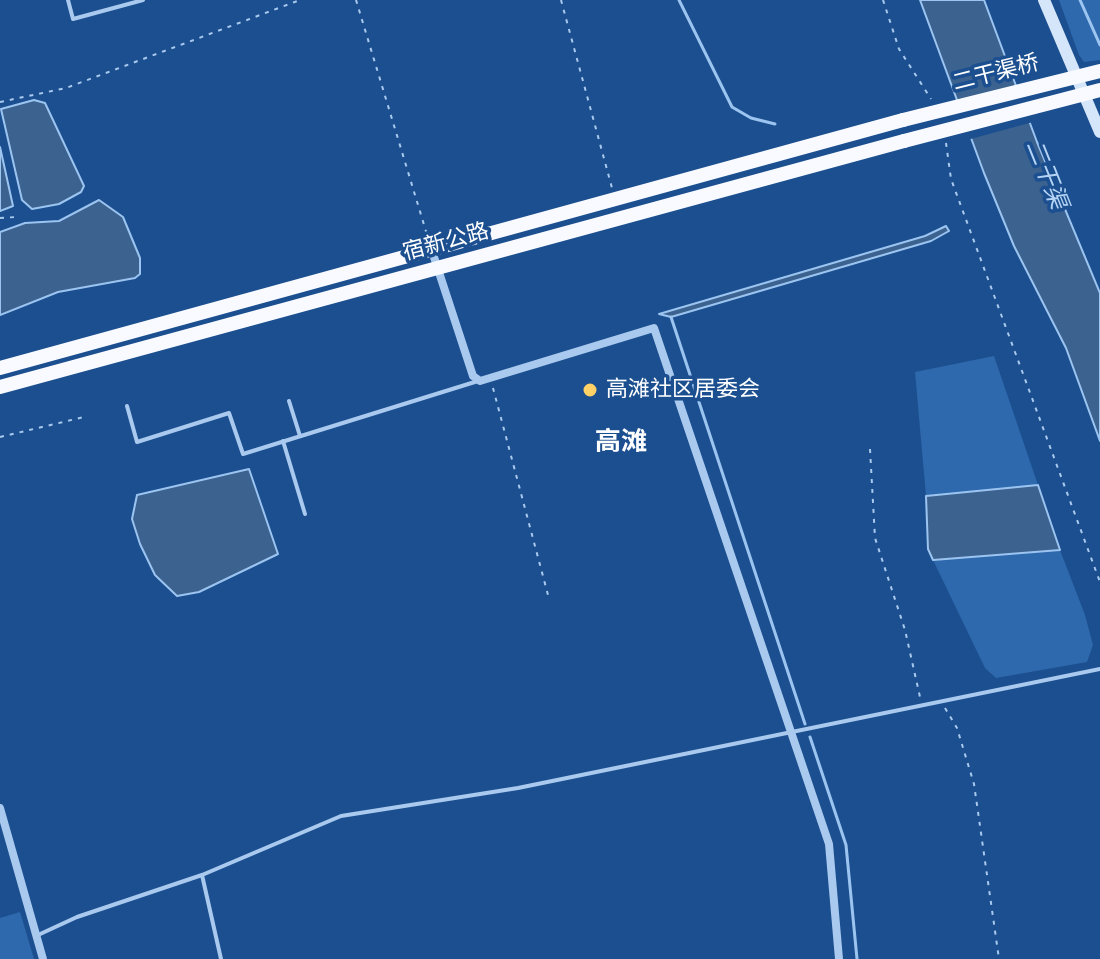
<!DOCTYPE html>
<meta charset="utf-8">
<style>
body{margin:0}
canvas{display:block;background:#1b4f8f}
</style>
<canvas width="1100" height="959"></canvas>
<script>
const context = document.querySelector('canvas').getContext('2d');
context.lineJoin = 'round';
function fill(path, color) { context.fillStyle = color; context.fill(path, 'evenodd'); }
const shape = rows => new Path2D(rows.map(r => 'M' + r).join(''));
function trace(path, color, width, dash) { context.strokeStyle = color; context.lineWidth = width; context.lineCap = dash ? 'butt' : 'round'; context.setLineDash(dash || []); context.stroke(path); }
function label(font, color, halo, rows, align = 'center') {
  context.font = font + ' Roboto,"Noto Sans SC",sans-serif'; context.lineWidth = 7; context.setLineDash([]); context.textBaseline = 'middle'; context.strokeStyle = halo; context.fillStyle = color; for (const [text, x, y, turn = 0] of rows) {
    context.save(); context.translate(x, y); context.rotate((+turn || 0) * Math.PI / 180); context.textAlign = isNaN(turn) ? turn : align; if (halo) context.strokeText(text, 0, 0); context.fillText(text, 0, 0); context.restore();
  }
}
fill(shape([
 [1059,0,1100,0,1100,60,1084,62,1079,55],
 [994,356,1038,485,926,496,915,372],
 [1060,550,1085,615,1093,645,1087,662,996,678,985,668,933,560],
 [20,912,34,959,0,959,0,918]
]), '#2e69ad');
const water = shape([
 [920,0,984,0,1037,142,1100,293,1100,441,1066,348,1014,246,984,173,920,0],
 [34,100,45,103,84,186,81,192,59,204,32,209,22,200,1,109,34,100],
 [0,147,13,206,0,211,0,147],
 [99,200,123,217,140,258,140,274,135,278,58,292,0,315,0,232,25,223,59,221,99,200],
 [946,226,949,231,931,241,671,317,659,314,925,236,946,226],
 [249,469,278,554,199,592,177,596,155,575,140,544,132,519,137,495,249,469],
 [1038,485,1060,550,933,560,928,549,926,496,1038,485]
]);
fill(water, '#3c6290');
trace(water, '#9cc4f0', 2);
fill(shape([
 [1019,86,1033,122,967,140,954,103]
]), '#1b4f8f');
trace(shape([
 [679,0,732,107,751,118,775,124],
 [1080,0,1100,45],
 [671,317,805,724],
 [810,737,846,845,857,959]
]), '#9cc4f0', 3);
trace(shape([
 [356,0,428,238],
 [561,0,612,188],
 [883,0,899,49,931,99],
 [0,102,66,88,300,0],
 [946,143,951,179,1100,582],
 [0,218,16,217],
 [493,388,548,595],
 [0,437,84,417],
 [870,449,875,538,905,630,920,697],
 [945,708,957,728,974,784,999,959]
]), '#a9c9ee', 2, [4, 6]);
trace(shape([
 [68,0,73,19,143,0],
 [289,401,300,436],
 [127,406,137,442,229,413,243,454,478,381],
 [283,441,305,514],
 [202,875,221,959],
 [38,935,77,917,202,875,341,816,518,788,1100,669]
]), '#a9c9ee', 4);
trace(shape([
 [432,251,473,376,480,381,654,328,829,844,839,959],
 [0,808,43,959]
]), '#a9c9ee', 8);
trace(shape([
 [1044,0,1100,132]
]), '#d6e6fa', 12);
trace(shape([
 [0,368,903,120],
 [0,387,904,141]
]), '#f8faff', 14);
trace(shape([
 [903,120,1100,71],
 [904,141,1100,90]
]), '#f8faff', 14);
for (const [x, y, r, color] of [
 [590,390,8,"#ffd166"]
]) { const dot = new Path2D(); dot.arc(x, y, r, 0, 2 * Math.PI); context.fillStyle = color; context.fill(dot); trace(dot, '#1b4f8f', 3); }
label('22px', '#fff', '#1b4f8f', [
 ["二干渠桥",996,74,-14],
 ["宿新公路",446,243,-15]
]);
label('22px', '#fff', '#1b4f8f', [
 ["高滩社区居委会",606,390]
], 'left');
label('italic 24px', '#b5d3f5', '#1b4f8f', [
 ["二干渠",1045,175,68]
]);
label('bold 26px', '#fff', '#1b4f8f', [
 ["高滩",621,443]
]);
</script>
